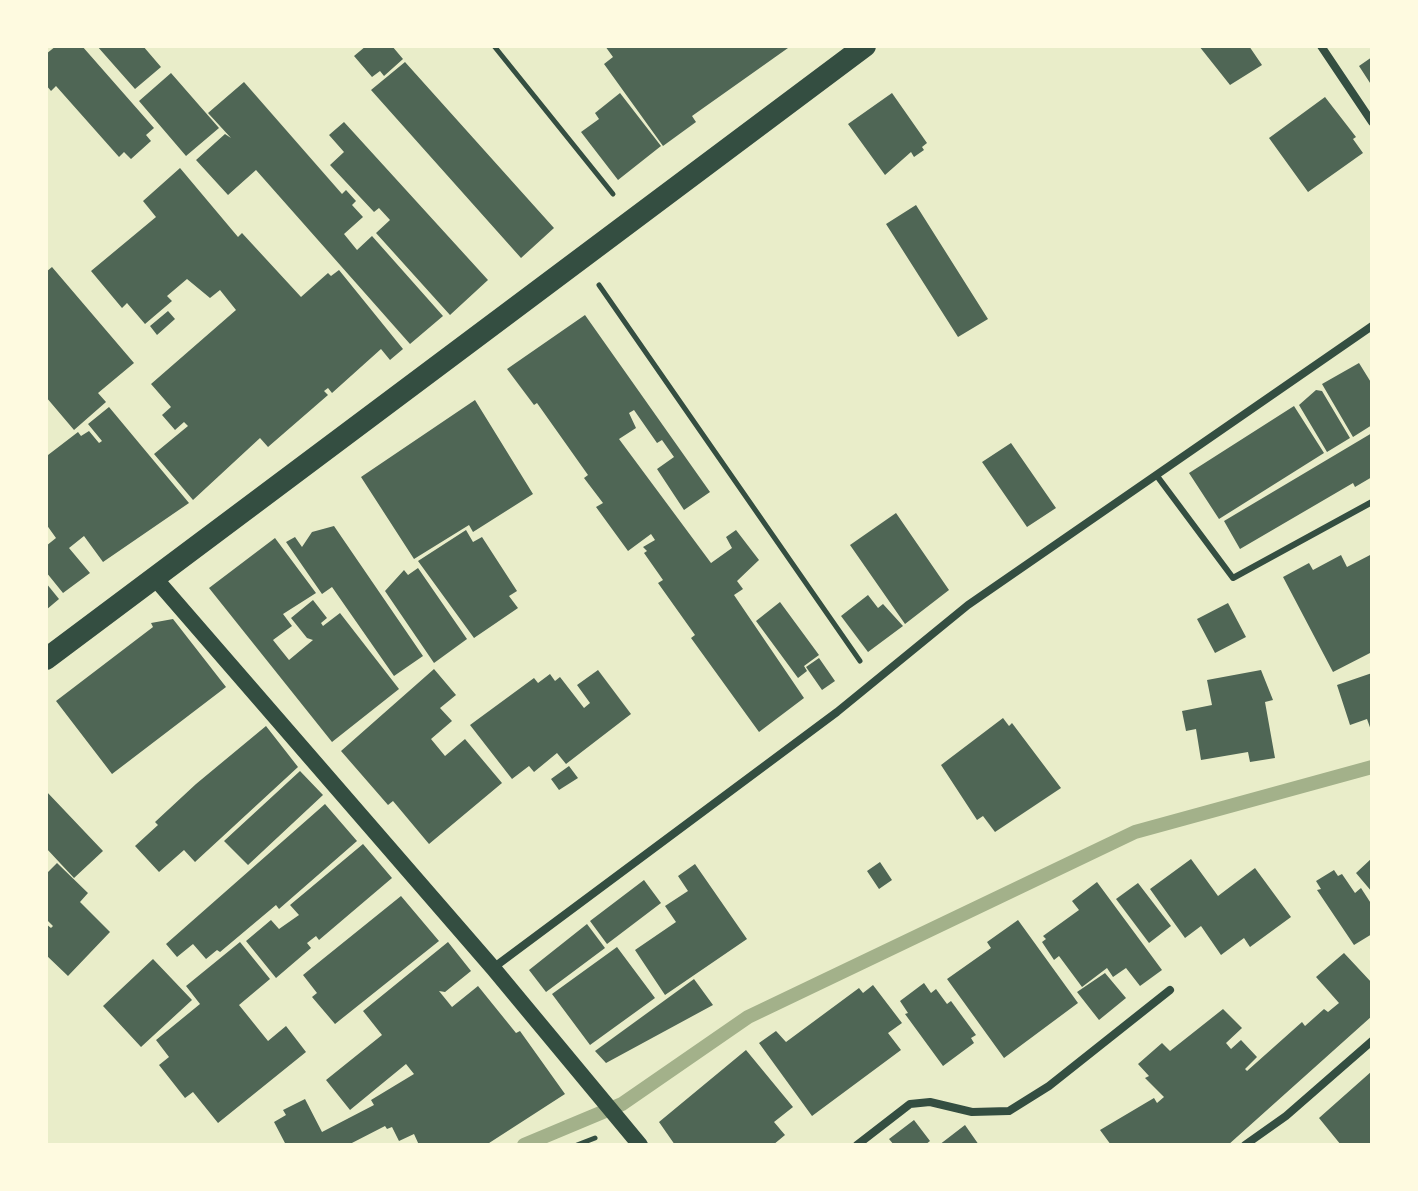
<!DOCTYPE html>
<style>
body{margin:0}
#map{position:relative;width:1418px;height:1191px;overflow:hidden;background:#e9edc9;font-family:Cabin,sans-serif}
canvas{display:block}
.frame{position:absolute;inset:0;border:48px solid #fefae0;pointer-events:none}
</style>
<div id="map">
<canvas width="1418" height="1191"></canvas>
<div class="frame"></div>
</div>
<script>
const context = document.querySelector('canvas').getContext('2d');
context.lineJoin = 'round';
const shape = rows => new Path2D(rows.map(r => 'M' + r).join(''));
function trace(path, color, width, dash) { context.strokeStyle = color; context.lineWidth = width; context.lineCap = dash ? 'butt' : 'round'; context.setLineDash(dash || []); context.stroke(path); }
function fill(path, color) { context.fillStyle = color; context.fill(path, 'evenodd'); }
trace(shape([
 [524,1145,622,1104,748,1017,1135,832,1372,767]
]), '#a3b18a', 14);
fill(shape([
 [56,46,82,46,154,128,146,135,151,141,131,159,124,152,119,157,56,86,51,91,46,85,46,54],
 [97,46,143,46,161,67,135,89],
 [366,46,392,46,403,59,384,76,380,71,372,77,354,56],
 [605,46,786,46,788,48,692,116,696,122,663,146,604,64,613,57],
 [1199,46,1249,46,1262,65,1230,85],
 [1372,57,1372,86,1359,66],
 [405,62,554,228,521,258,371,90],
 [171,73,219,128,186,156,139,101],
 [244,82,342,194,346,190,356,201,352,205,363,217,344,234,357,250,372,236,443,316,410,344,256,170,228,195,196,160,225,134,231,138,208,113],
 [620,93,661,146,618,180,581,132,599,119,595,113],
 [892,93,927,143,922,147,924,150,914,157,911,152,885,175,848,124],
 [1325,97,1356,137,1353,139,1363,153,1308,192,1269,138],
 [344,122,488,280,450,315,376,233,390,220,379,208,374,212,330,165,344,152,329,135],
 [180,168,238,237,242,233,301,297,328,273,331,276,339,270,403,349,390,360,381,349,332,393,328,388,324,391,328,395,268,447,260,438,193,500,154,454,188,426,184,422,175,430,162,415,171,407,151,384,236,310,220,290,210,298,187,279,167,296,172,301,145,324,127,303,122,308,91,271,156,217,143,201],
 [916,205,988,319,958,337,886,224],
 [52,267,134,363,98,393,106,402,74,430,46,397,46,272],
 [168,311,175,319,157,335,150,326],
 [585,315,710,492,684,510,657,469,674,457,662,440,657,443,634,410,629,413,636,428,619,439,711,563,732,548,726,537,736,530,759,560,737,581,743,589,734,595,804,698,759,732,691,638,695,635,658,583,663,580,644,553,647,551,643,547,655,540,651,534,628,551,596,507,603,503,584,478,588,475,537,403,534,405,507,369],
 [1359,363,1372,384,1372,425,1353,437,1322,384],
 [1316,390,1322,391,1350,438,1327,452,1299,405],
 [475,400,533,494,473,532,469,525,414,559,361,477],
 [1294,406,1324,453,1219,519,1189,473],
 [109,407,189,503,103,562,84,536,69,548,90,573,63,593,46,572,46,546,56,538,46,524,46,452,48,455,78,432,81,436,89,431,99,443,102,441,88,424],
 [1372,433,1372,477,1355,487,1353,483,1240,549,1224,521],
 [1011,443,1056,508,1027,527,982,462],
 [896,513,949,590,905,624,850,545],
 [334,526,423,656,394,676,332,587,322,594,286,542,295,537,302,547,312,532],
 [466,530,473,542,482,537,517,591,509,596,518,608,474,638,418,561],
 [275,538,316,593,283,614,292,626,273,640,289,660,313,640,307,638,291,618,313,600,327,618,321,623,323,626,340,613,399,689,332,742,209,588],
 [1372,554,1372,652,1333,672,1283,577,1309,563,1313,570,1341,555,1347,567],
 [418,568,467,639,434,663,385,591,404,570,408,575],
 [46,583,59,599,46,610],
 [868,595,878,608,883,604,903,626,868,652,841,616],
 [780,602,819,655,804,666,807,671,798,678,756,621],
 [1228,603,1246,637,1215,653,1197,619],
 [173,619,226,687,112,774,56,701,153,627,151,623],
 [819,658,835,681,822,690,806,667],
 [434,669,456,695,440,708,452,721,431,739,445,756,465,739,502,783,429,844,393,801,388,805,341,751],
 [598,670,631,714,566,764,557,753,534,772,529,766,512,779,470,725,534,678,538,683,550,674,555,681,560,677,584,708,590,703,577,685],
 [1261,670,1273,700,1265,702,1275,758,1250,762,1248,752,1201,760,1196,729,1186,731,1182,711,1212,705,1207,680],
 [1372,673,1372,733,1367,719,1350,725,1337,685],
 [1003,718,1009,726,1012,723,1061,788,995,832,983,816,977,820,941,765],
 [266,726,298,767,195,862,184,850,159,872,135,846,158,825,155,822,196,784],
 [569,766,578,778,559,790,551,779],
 [300,771,323,795,248,865,224,841],
 [46,791,103,851,74,878,46,848],
 [325,804,357,841,279,909,276,905,220,952,217,950,206,959,193,944,177,957,166,944],
 [363,844,392,878,319,940,316,936,307,943,311,948,276,978,246,941,271,920,279,929,299,915,290,905],
 [1372,858,1372,892,1356,873],
 [1191,859,1218,896,1255,868,1291,917,1250,947,1244,938,1221,955,1201,926,1185,938,1150,889],
 [880,862,892,880,879,889,867,871],
 [57,863,88,893,80,902,110,932,68,976,46,955,46,924,51,928,53,926,46,919,46,874],
 [695,864,747,939,665,995,635,950,676,922,665,906,688,891,678,876],
 [1334,870,1338,876,1342,874,1355,893,1361,888,1372,905,1372,934,1354,945,1317,890,1321,889,1316,881],
 [644,880,661,903,607,944,590,921],
 [1097,882,1162,970,1140,986,1126,968,1113,977,1107,968,1082,987,1059,956,1054,960,1042,942,1046,939,1043,936,1079,910,1072,901],
 [1138,883,1171,926,1149,943,1116,899],
 [401,896,439,941,335,1024,312,997,317,993,303,975],
 [1018,920,1078,1003,1004,1058,947,979,991,948,987,942],
 [587,924,605,948,546,992,529,970],
 [240,942,270,979,239,1005,268,1041,286,1026,306,1052,218,1123,193,1092,185,1098,159,1065,169,1057,156,1040,200,1004,186,986],
 [448,942,471,971,445,992,439,991,452,1007,478,986,516,1033,520,1031,565,1094,486,1145,419,1145,414,1134,399,1141,392,1127,387,1129,385,1126,348,1145,286,1145,274,1122,286,1115,283,1110,305,1099,322,1132,374,1105,371,1100,414,1074,406,1064,350,1110,326,1080,382,1035,363,1011],
 [617,947,655,998,590,1045,552,994],
 [1344,953,1372,983,1372,1016,1228,1145,1111,1145,1100,1130,1154,1098,1157,1103,1164,1097,1145,1078,1149,1076,1138,1064,1162,1043,1170,1051,1223,1009,1242,1028,1226,1043,1231,1049,1241,1040,1257,1057,1245,1069,1247,1071,1302,1022,1305,1026,1324,1009,1328,1012,1339,1003,1316,977],
 [153,959,192,1000,141,1047,103,1006],
 [1105,973,1126,998,1099,1020,1077,992],
 [694,979,713,1005,606,1063,595,1051],
 [924,983,931,993,936,989,947,1004,951,1001,976,1035,971,1038,974,1043,943,1066,905,1014,908,1013,900,1001],
 [873,985,902,1023,888,1033,901,1050,812,1116,759,1043,776,1031,786,1042,859,988,863,993],
 [746,1050,793,1107,774,1122,785,1135,773,1145,675,1145,659,1122],
 [1372,1071,1372,1145,1341,1145,1319,1118],
 [914,1120,930,1141,925,1145,894,1145,889,1139],
 [965,1125,979,1145,939,1145]
]), '#4f6655');
trace(shape([
 [494,46,613,194],
 [599,285,860,661],
 [577,1145,595,1138]
]), '#344e41', 5);
trace(shape([
 [1157,476,1233,578,1372,502]
]), '#344e41', 6);
trace(shape([
 [1321,46,1372,122],
 [493,968,837,712,968,605,1372,326],
 [857,1145,910,1104,930,1102,972,1112,1009,1111,1049,1086,1170,990],
 [1245,1145,1286,1116,1372,1041]
]), '#344e41', 8);
trace(shape([
 [153,576,493,968,640,1145]
]), '#344e41', 16);
trace(shape([
 [46,659,865,46]
]), '#344e41', 22);
</script>
